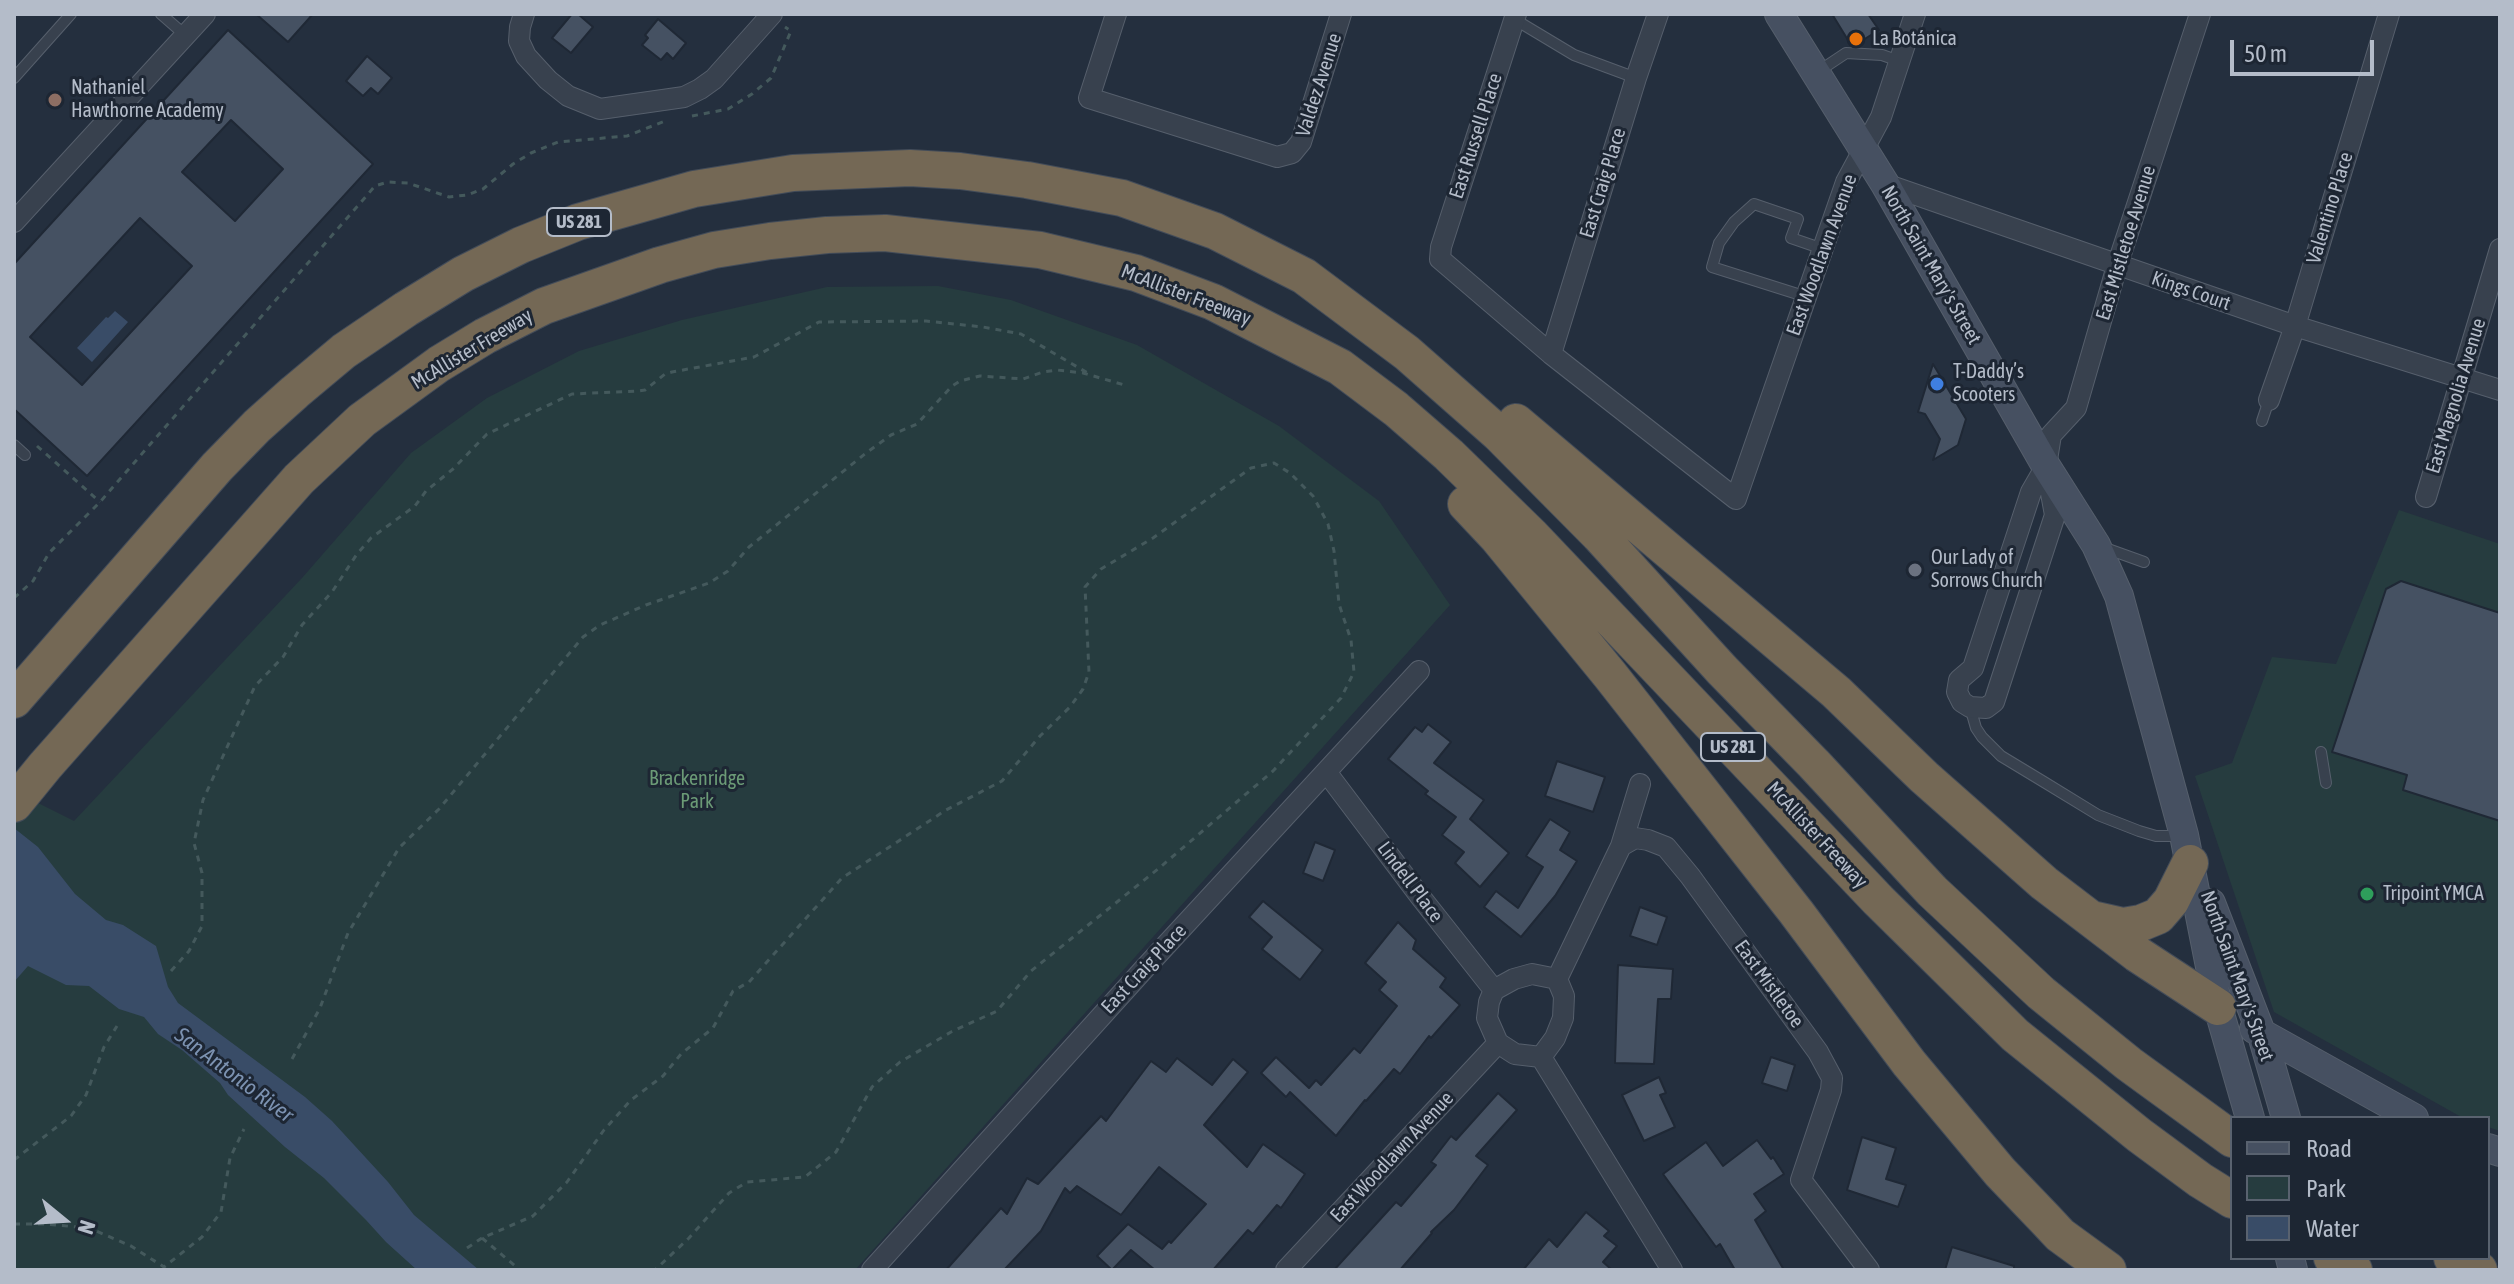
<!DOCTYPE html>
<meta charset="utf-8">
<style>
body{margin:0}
#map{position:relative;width:2514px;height:1284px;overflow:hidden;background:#242f3e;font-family:"Asap Condensed",sans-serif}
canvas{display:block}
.frame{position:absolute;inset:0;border:16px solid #b4bcc9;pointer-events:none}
.legend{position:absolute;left:2230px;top:1116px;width:260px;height:144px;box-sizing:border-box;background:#1d2633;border:2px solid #59626f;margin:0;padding:10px 14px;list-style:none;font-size:24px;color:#b4bcc9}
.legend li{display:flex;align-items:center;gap:16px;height:40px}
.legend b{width:40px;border:2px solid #59626f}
.north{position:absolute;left:24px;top:1180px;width:80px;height:80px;-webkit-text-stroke:6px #1d2633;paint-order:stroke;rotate:108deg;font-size:22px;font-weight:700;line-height:32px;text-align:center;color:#b4bcc9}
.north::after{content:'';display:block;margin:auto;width:28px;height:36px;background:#b4bcc9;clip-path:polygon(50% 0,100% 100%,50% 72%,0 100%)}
.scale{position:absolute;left:2230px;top:40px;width:144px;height:36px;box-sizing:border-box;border:4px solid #b4bcc9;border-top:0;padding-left:10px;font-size:24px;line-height:28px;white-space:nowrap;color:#b4bcc9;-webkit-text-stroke:6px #1d2633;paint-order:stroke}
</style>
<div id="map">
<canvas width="2514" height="1284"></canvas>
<div class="frame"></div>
<ul class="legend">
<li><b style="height:10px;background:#465061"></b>Road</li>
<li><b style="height:22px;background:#263c3f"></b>Park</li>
<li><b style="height:22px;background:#394c67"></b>Water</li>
</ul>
<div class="north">N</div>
<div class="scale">50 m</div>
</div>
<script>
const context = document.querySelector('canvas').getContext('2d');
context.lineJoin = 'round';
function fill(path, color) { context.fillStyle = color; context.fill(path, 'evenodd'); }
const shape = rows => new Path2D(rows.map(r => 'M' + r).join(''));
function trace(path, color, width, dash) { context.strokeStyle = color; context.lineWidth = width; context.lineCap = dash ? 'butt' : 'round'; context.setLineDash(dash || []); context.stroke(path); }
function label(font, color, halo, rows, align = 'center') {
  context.font = font + ' "Asap Condensed",sans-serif'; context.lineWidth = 6; context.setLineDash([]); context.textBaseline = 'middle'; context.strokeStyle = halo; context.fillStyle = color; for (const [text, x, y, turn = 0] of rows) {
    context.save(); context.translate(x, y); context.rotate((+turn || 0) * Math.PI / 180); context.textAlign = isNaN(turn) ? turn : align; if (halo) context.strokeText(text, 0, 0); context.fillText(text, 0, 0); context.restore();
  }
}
fill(shape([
 [938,286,1011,300,1137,345,1279,426,1379,501,1450,605,855,1270,14,1270,14,791,74,821,302,578,411,453,487,398,579,351,682,320,827,287],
 [2399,510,2500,544,2500,1131,2488,1127,2488,1118,2463,1118,2274,1012,2195,776,2232,763,2272,657,2336,664]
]), '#263c3f');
fill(shape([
 [115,311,128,322,92,362,77,348,106,317,108,318],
 [14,828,38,847,75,894,106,920,123,925,156,946,168,987,178,1003,305,1097,332,1121,388,1182,414,1215,479,1270,417,1270,386,1242,366,1220,324,1178,285,1147,228,1095,220,1083,182,1050,158,1034,144,1017,119,1009,89,986,66,985,28,966,14,982]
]), '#394c67');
const building = shape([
 [256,14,313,14,288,42,256,14],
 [572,14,578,14,593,27,571,53,552,38,572,14],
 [1832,14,1868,14,1879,30,1855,45,1851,45,1832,14],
 [658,19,686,43,673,59,667,53,661,60,642,45,648,38,645,35,658,19],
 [228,30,373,164,87,476,14,409,14,264,228,30],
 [231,120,283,169,235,221,182,172,231,120],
 [140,218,192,266,82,385,30,337,140,218],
 [367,56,392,78,378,94,371,88,363,96,346,81,367,56],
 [1933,364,1966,419,1958,445,1933,460,1940,439,1925,414,1918,412,1933,364],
 [2401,581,2500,613,2500,821,2403,790,2407,775,2332,752,2386,589,2401,581],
 [1428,724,1451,742,1434,763,1484,800,1470,819,1509,853,1480,887,1455,863,1464,852,1442,835,1456,817,1425,794,1428,791,1388,759,1415,727,1422,732,1428,724],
 [1557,761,1605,777,1593,812,1545,796,1557,761],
 [1550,819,1570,832,1560,850,1577,861,1555,896,1521,937,1484,907,1496,891,1518,908,1543,867,1526,856,1550,819],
 [1315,842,1335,850,1323,881,1303,873,1315,842],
 [1263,901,1323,950,1300,980,1262,949,1272,937,1249,917,1263,901],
 [1640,907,1667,917,1657,945,1630,936,1640,907],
 [1398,922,1416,940,1413,949,1446,978,1440,987,1460,1005,1431,1038,1429,1036,1400,1074,1394,1069,1366,1101,1365,1100,1336,1136,1290,1092,1286,1097,1261,1073,1276,1057,1309,1088,1316,1080,1321,1085,1354,1048,1360,1053,1397,1006,1379,990,1386,982,1365,963,1398,922],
 [1618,965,1673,969,1671,999,1658,999,1654,1064,1615,1063,1618,965],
 [1771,1057,1795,1065,1787,1091,1762,1083,1771,1057],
 [1177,1058,1212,1085,1233,1059,1248,1072,1204,1125,1247,1167,1263,1144,1305,1174,1281,1208,1277,1205,1253,1234,1248,1230,1213,1270,1155,1270,1131,1250,1112,1270,1097,1256,1128,1224,1162,1249,1169,1241,1171,1243,1206,1204,1159,1167,1121,1215,1077,1186,1070,1193,1065,1188,1041,1231,1004,1270,946,1270,1001,1208,1007,1214,1027,1178,1038,1184,1101,1116,1106,1121,1151,1061,1166,1072,1177,1058],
 [1659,1077,1666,1093,1660,1095,1675,1127,1644,1141,1622,1095,1659,1077],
 [1498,1093,1517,1110,1476,1156,1488,1165,1454,1210,1431,1232,1432,1233,1400,1270,1334,1270,1396,1202,1401,1206,1436,1165,1431,1162,1451,1136,1456,1140,1498,1093],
 [1862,1137,1896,1148,1886,1179,1906,1185,1898,1207,1847,1190,1862,1137],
 [1757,1140,1771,1159,1773,1157,1784,1174,1754,1194,1766,1211,1755,1220,1784,1270,1735,1270,1720,1244,1716,1247,1663,1174,1706,1142,1723,1166,1757,1140],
 [1586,1212,1609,1231,1604,1236,1617,1246,1603,1262,1612,1270,1523,1270,1549,1239,1557,1247,1586,1212],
 [1952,1247,2014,1266,2014,1270,1945,1270,1952,1247]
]);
fill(building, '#455162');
trace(building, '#1f2835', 2);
const service = shape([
 [161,14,185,35],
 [1514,19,1574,55,1636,78],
 [1816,73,1846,53,1882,55,1899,61],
 [14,78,71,14],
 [1807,297,1712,267,1719,243,1734,222,1754,204,1798,219,1791,238,1823,249],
 [2262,421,2269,400],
 [14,445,25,455],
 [2105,548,2144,562],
 [1970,707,1976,728,1982,737,2001,756,2044,782,2098,815,2139,831,2156,836,2182,836],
 [2321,752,2326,783]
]);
const minor = shape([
 [524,14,520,27,519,41,526,56,548,80,568,96,600,109,684,97,700,89,714,79,772,14],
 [1116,14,1089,98,1277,157,1292,153,1301,142,1341,14],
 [1516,14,1441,247,1440,259,1551,354,1736,499,1846,182,1881,117,1915,14],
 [1885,184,2295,326,2500,390],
 [14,222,205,14],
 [1551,354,1636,78,1658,14],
 [2269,400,2295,326,2389,14],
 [2046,466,2031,492,1973,668,1959,680,1957,692,1962,702,1970,707,1986,708,1994,702,2055,515,2046,466,2051,435,2076,408,2117,266,2200,14],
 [2426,497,2500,249],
 [1327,773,1419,895,1494,990],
 [1621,846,1635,838,1648,840,1666,847,1690,876,1818,1052,1832,1078,1831,1090,1801,1180,1869,1270],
 [1557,979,1532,974,1514,979,1494,990,1489,1002,1487,1018,1498,1043,1515,1054,1541,1057,1555,1038,1563,1018,1564,996,1557,979,1621,846,1640,784],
 [1541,1057,1672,1270],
 [872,1270,1144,969,1419,671],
 [1286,1270,1498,1043]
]);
const secondary = shape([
 [1779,14,1885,184,2046,466,2096,545,2119,596,2184,835,2218,1007,2250,1118],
 [2211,903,2262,1035,2286,1118],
 [2254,1029,2414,1118],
 [2488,1148,2500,1152],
 [2290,1258,2293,1270]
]);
const motorway = shape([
 [1516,422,1836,692,1924,777,2044,883,2137,954,2218,1007],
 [1466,504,1498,538,1610,675,1796,912,1909,1063,2000,1172,2046,1220,2060,1235,2108,1270],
 [14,700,217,467,257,426,295,392,344,351,406,309,463,274,521,245,578,222,694,189,793,173,910,168,960,171,1027,180,1122,198,1215,231,1304,276,1407,353,1499,434,1599,535,1722,670,1814,764,1932,891,2041,993,2129,1064,2232,1139],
 [14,804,45,766,299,479,362,420,439,364,485,336,544,306,660,265,714,250,770,241,827,235,885,233,1040,250,1136,273,1213,302,1340,367,1396,409,1449,455,1532,536,1878,900,2015,1035,2139,1135,2200,1180,2232,1200],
 [2092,919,2123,926,2141,923,2158,916,2171,901,2190,863],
 [2332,1258,2354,1270],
 [2452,1258,2479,1270]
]);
trace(service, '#565f6c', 12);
trace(minor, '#565f6c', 22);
trace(secondary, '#565f6c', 30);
trace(motorway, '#434c59', 38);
trace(shape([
 [692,116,728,109,752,94,771,78,791,31,785,27],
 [37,446,100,502],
 [14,598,33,581,49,553,100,502,375,186,388,182,408,183,449,197,467,195,483,189,513,164,531,153,558,142,627,136,665,121],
 [171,971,189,951,202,926,202,873,194,843,203,800,255,686,283,657,302,625,332,592,357,554,371,538,415,506,426,491,453,469,487,434,572,394,638,391,645,390,665,374,672,372,754,357,819,322,926,321,983,327,1021,334,1091,375],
 [292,1059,320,1008,348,933,399,848,439,809,583,637,600,625,646,605,709,583,728,571,749,547,866,453,891,435,917,424,952,386,960,381,980,376,1023,379,1043,372,1057,370,1083,373,1128,386],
 [14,1160,71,1116,86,1095,104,1047,117,1026],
 [14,1224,44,1224,89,1228,131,1246,164,1267,202,1237,221,1212,230,1158,244,1129],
 [482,1238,520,1270],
 [467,1248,482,1238,533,1216,567,1182,604,1130,631,1100,663,1076,681,1054,713,1028,733,991,749,982,842,878,946,810,1002,781,1040,736,1070,707,1083,689,1089,672,1085,587,1101,569,1153,538,1251,468,1274,463,1290,473,1313,496,1328,524,1334,551,1339,604,1351,640,1354,672,1341,698,1273,771,1158,869,1031,971,997,1011,951,1032,900,1062,872,1087,836,1152,805,1177,747,1182,729,1193,689,1238,655,1270]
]), '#44595c', 3, [6, 6]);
trace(service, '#38414e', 10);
trace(minor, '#38414e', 20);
trace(secondary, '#465061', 28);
trace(motorway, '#746855', 36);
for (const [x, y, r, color] of [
 [1856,39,8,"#e8710a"],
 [55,100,8,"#8d6e63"],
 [1937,384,8,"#3f7fe0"],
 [1915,570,8,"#6b7280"],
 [2367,894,8,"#2e9e5b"]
]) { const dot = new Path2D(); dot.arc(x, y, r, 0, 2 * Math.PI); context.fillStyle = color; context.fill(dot); trace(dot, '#1d2633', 3); }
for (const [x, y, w] of [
 [579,222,64],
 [1733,747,64]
]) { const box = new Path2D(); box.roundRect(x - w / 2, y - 14, w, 28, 6); context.fillStyle = '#1d2633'; context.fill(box); trace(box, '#b4bcc9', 2); }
label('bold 18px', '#b4bcc9', null, [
 ["US 281",579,222],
 ["US 281",1733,747]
]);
label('20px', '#b4bcc9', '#1d2633', [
 ["La Botánica",1872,39],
 ["Nathaniel",71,88],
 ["Hawthorne Academy",71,111],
 ["T-Daddy’s",1953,372],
 ["Scooters",1953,395],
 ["Our Lady of",1931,558],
 ["Sorrows Church",1931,581],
 ["Tripoint YMCA",2383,894]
], 'left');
label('20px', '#b4bcc9', '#1d2633', [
 ["Valdez Avenue",1319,85,-72],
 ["East Russell Place",1476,136,-72],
 ["East Craig Place",1603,183,-73],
 ["Valentino Place",2330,208,-73],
 ["East Mistletoe Avenue",2126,243,-73],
 ["East Woodlawn Avenue",1822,255,-70],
 ["North Saint Mary's Street",1931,265,60],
 ["Kings Court",2191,291,19],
 ["McAllister Freeway",1186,295,21],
 ["McAllister Freeway",472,349,-31],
 ["East Magnolia Avenue",2456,396,-73],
 ["McAllister Freeway",1817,835,47],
 ["Lindell Place",1410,882,53],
 ["East Craig Place",1144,969,-47],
 ["North Saint Mary's Street",2237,976,70],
 ["East Mistletoe",1769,984,54],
 ["East Woodlawn Avenue",1392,1157,-47]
]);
label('20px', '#6b9a76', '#1d2633', [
 ["Brackenridge",697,779],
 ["Park",697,802]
]);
label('italic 22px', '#7c92b1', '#1d2633', [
 ["San Antonio River",234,1075,37]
]);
</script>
